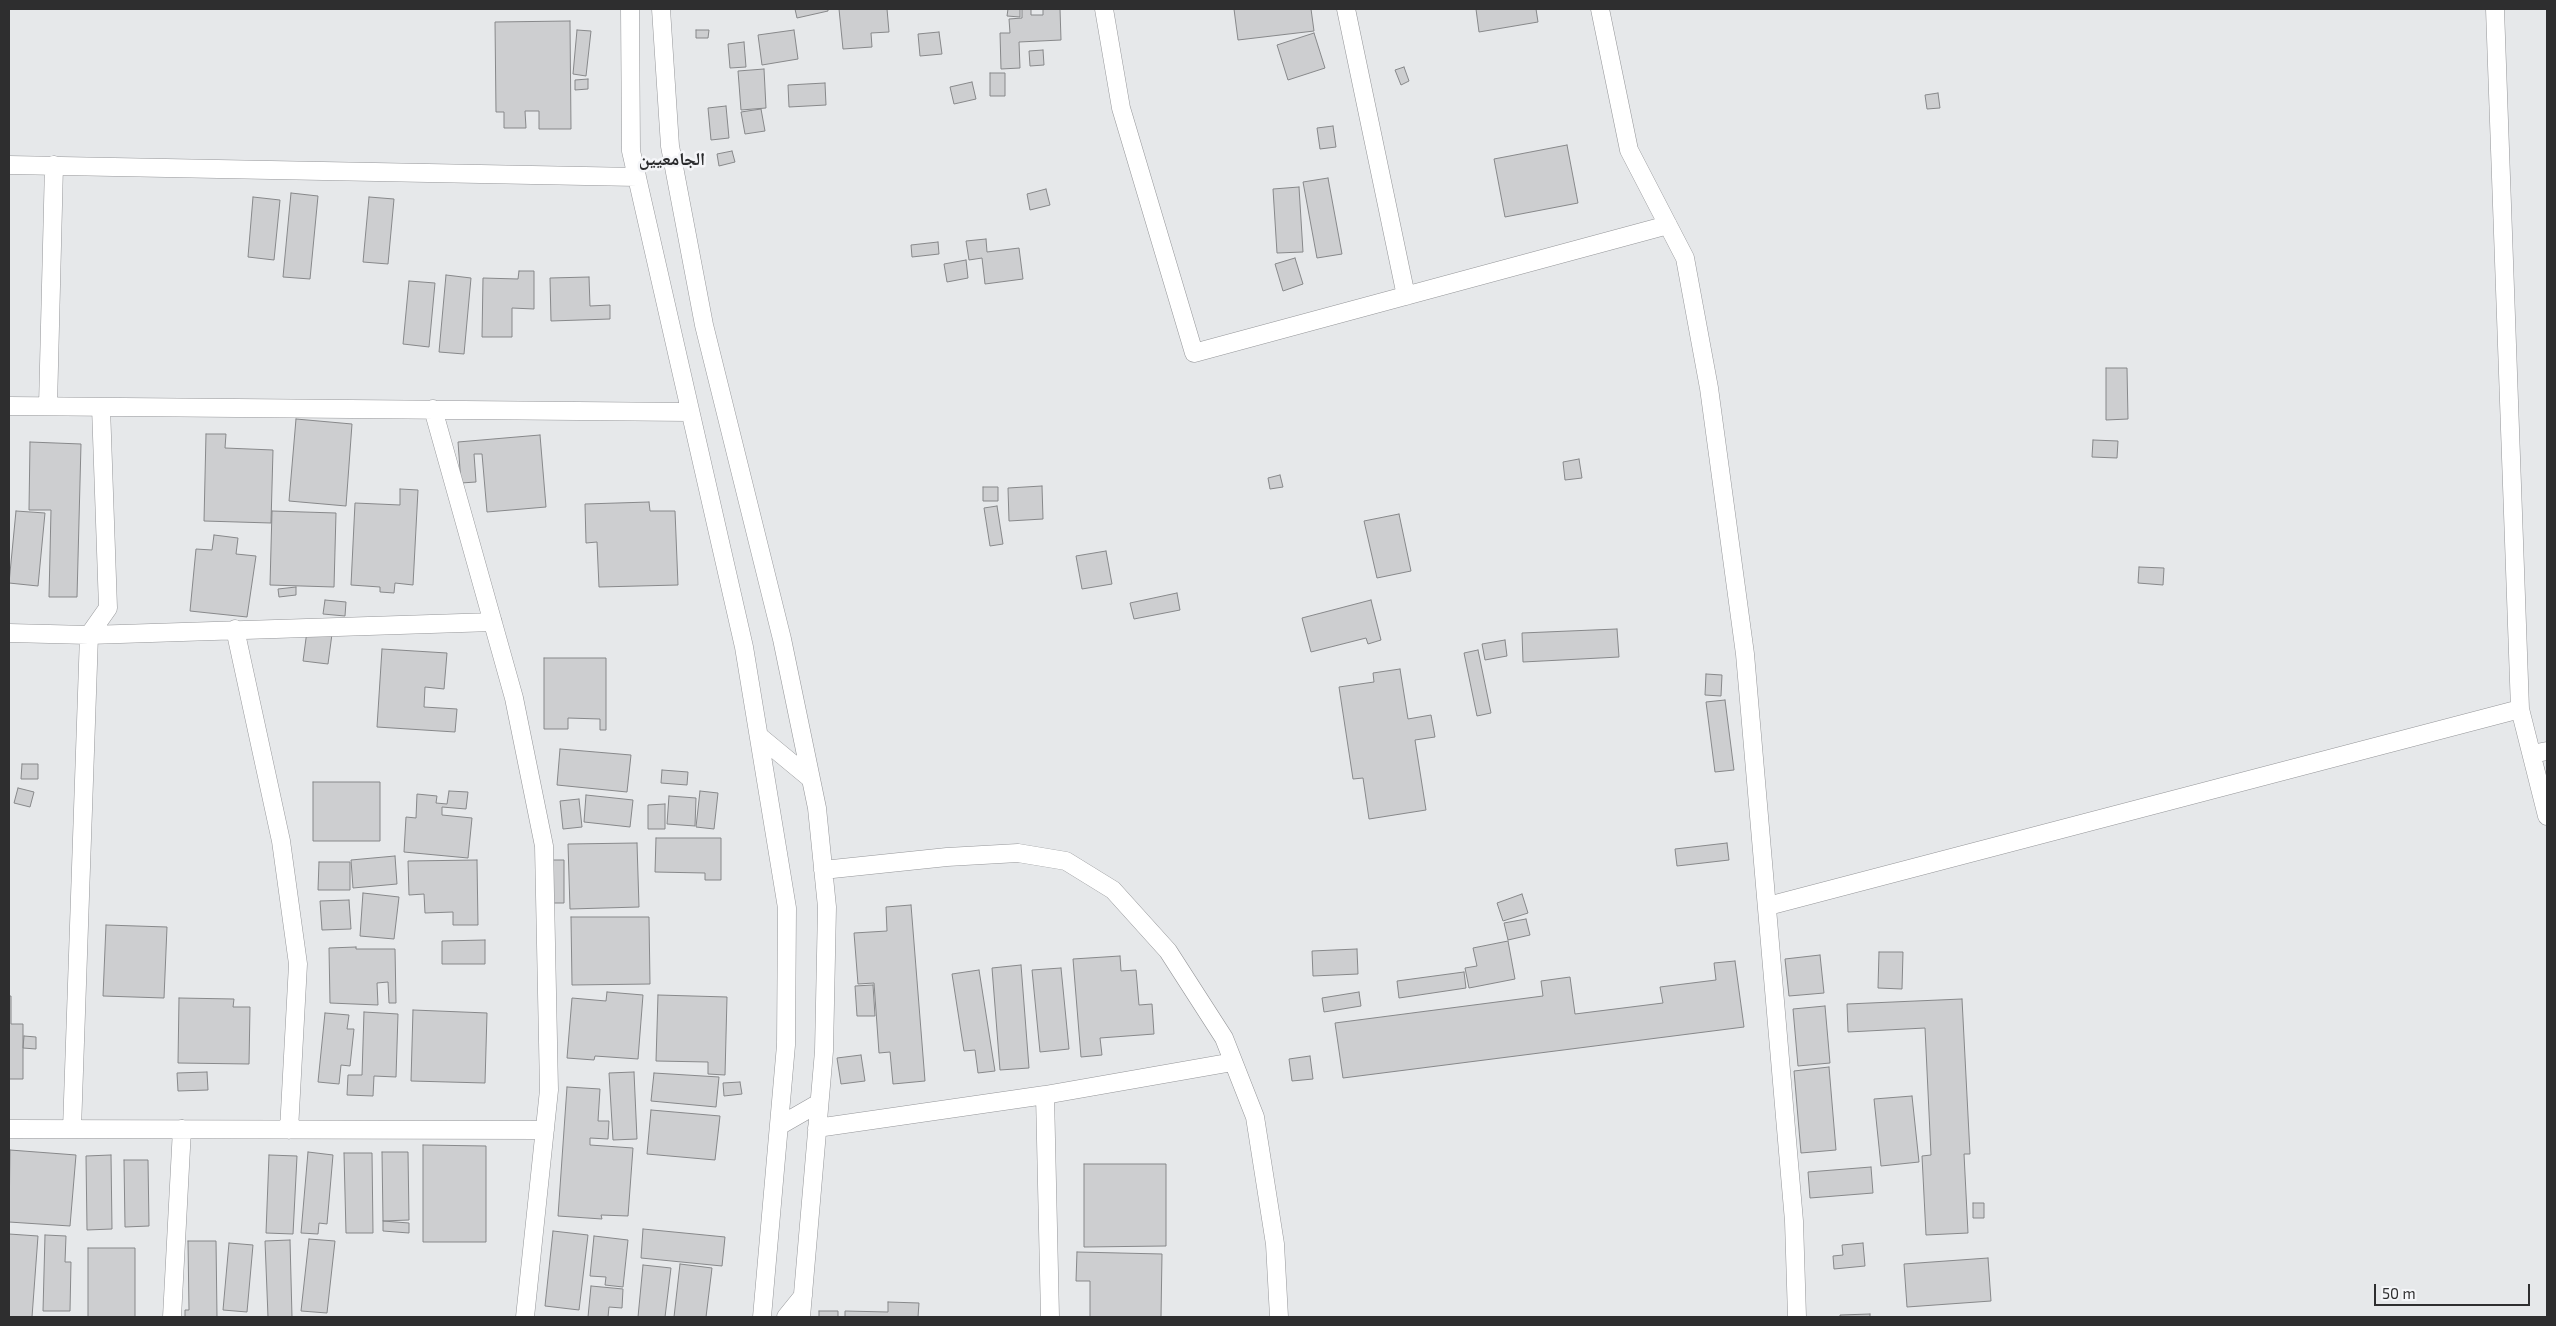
<!DOCTYPE html>
<meta charset="utf-8">
<style>
body{margin:0}
#map{position:relative;width:2556px;height:1326px;overflow:hidden;background:#e6e8ea;font-family:"Exo 2",sans-serif}
canvas{display:block}
.frame{position:absolute;inset:0;border:10px solid #2e2e2f;pointer-events:none}
.scale{position:absolute;left:2374px;top:1284px;width:156px;height:22px;box-sizing:border-box;border:2px solid #2e2e2f;border-top:0;padding-left:6px;font-size:15px;line-height:18px;white-space:nowrap;color:#2e2e2f;-webkit-text-stroke:4px #f4f5f8;paint-order:stroke}
</style>
<div id="map">
<canvas width="2556" height="1326"></canvas>
<div class="frame"></div>
<div class="scale">50 m</div>
</div>
<script>
const context = document.querySelector('canvas').getContext('2d');
context.lineJoin = 'round';
function fill(path, color) { context.fillStyle = color; context.fill(path, 'evenodd'); }
const shape = rows => new Path2D(rows.map(r => 'M' + r).join(''));
function trace(path, color, width, dash) { context.strokeStyle = color; context.lineWidth = width; context.lineCap = dash ? 'butt' : 'round'; context.setLineDash(dash || []); context.stroke(path); }
function label(font, color, halo, rows, align = 'center') {
  context.font = font + ' "Exo 2","Noto Naskh Arabic",sans-serif'; context.lineWidth = 5; context.setLineDash([]); context.textBaseline = 'middle'; context.strokeStyle = halo; context.fillStyle = color; for (const [text, x, y, turn = 0] of rows) {
    context.save(); context.translate(x, y); context.rotate((+turn || 0) * Math.PI / 180); context.textAlign = isNaN(turn) ? turn : align; if (halo) context.strokeText(text, 0, 0); context.fillText(text, 0, 0); context.restore();
  }
}
const building = shape([
 [795,9,828,9,828,11,797,18,795,9],
 [839,9,887,9,889,32,871,33,872,47,843,49,839,9],
 [1008,9,1020,9,1020,17,1007,16,1008,9],
 [1022,9,1031,9,1031,15,1043,15,1043,9,1060,9,1061,40,1019,42,1020,68,1001,69,1000,33,1010,33,1009,19,1022,18,1022,9],
 [1234,9,1311,9,1314,31,1238,40,1234,9],
 [1476,9,1536,9,1538,22,1479,32,1476,9],
 [570,21,571,129,539,129,539,111,525,111,526,128,504,128,504,112,496,112,495,22,570,21],
 [577,30,591,31,586,76,573,74,577,30],
 [696,30,709,30,708,38,696,38,696,30],
 [794,30,798,59,762,65,758,35,794,30],
 [939,32,942,54,920,56,918,34,939,32],
 [1314,33,1325,68,1288,80,1277,45,1314,33],
 [744,42,746,67,730,68,728,44,744,42],
 [1043,50,1044,65,1030,66,1029,51,1043,50],
 [1404,67,1409,81,1401,85,1395,70,1404,67],
 [764,69,766,108,741,110,738,71,764,69],
 [990,73,1005,73,1005,96,990,96,990,73],
 [588,79,588,89,575,90,575,80,588,79],
 [972,82,976,99,954,104,950,87,972,82],
 [825,83,826,105,789,107,788,85,825,83],
 [1938,93,1940,108,1927,109,1925,95,1938,93],
 [726,106,729,138,711,140,708,108,726,106],
 [761,109,765,131,745,134,741,112,761,109],
 [1333,126,1336,147,1320,149,1317,128,1333,126],
 [1567,145,1578,203,1505,217,1494,159,1567,145],
 [732,151,735,162,719,166,717,154,732,151],
 [1328,178,1342,254,1317,258,1303,182,1328,178],
 [1299,187,1303,252,1277,253,1273,189,1299,187],
 [1046,189,1050,205,1030,210,1027,194,1046,189],
 [291,193,318,196,310,279,283,277,291,193],
 [253,197,280,200,274,260,248,257,253,197],
 [369,197,394,199,388,264,363,262,369,197],
 [986,239,987,252,1019,248,1023,279,985,284,982,258,969,260,966,241,986,239],
 [938,242,939,254,912,257,911,245,938,242],
 [1295,258,1303,284,1283,291,1275,264,1295,258],
 [966,260,968,278,947,282,944,264,966,260],
 [519,271,534,271,534,309,512,308,512,337,482,337,483,278,518,279,519,271],
 [446,275,471,278,464,354,439,352,446,275],
 [589,277,590,306,610,305,610,319,551,321,550,278,589,277],
 [409,281,435,283,429,347,403,344,409,281],
 [2106,368,2127,368,2128,419,2106,420,2106,368],
 [296,419,352,424,346,506,289,501,296,419],
 [206,434,226,434,225,448,273,450,271,523,204,521,206,434],
 [540,435,546,507,487,512,482,454,474,454,476,482,461,483,458,442,540,435],
 [2093,440,2118,441,2117,458,2092,457,2093,440],
 [30,442,81,444,77,597,49,597,51,510,29,510,30,442],
 [1579,459,1582,478,1565,480,1563,462,1579,459],
 [1280,475,1283,487,1270,489,1268,478,1280,475],
 [1042,486,1043,519,1009,521,1008,488,1042,486],
 [983,487,998,487,998,501,983,501,983,487],
 [400,489,418,490,413,585,395,583,394,593,380,592,380,587,351,585,355,503,400,505,400,489],
 [649,502,650,511,675,511,678,585,599,587,597,542,586,543,585,504,649,502],
 [997,506,1003,544,990,546,984,508,997,506],
 [16,511,45,513,38,586,9,583,16,511],
 [272,511,336,513,334,587,270,585,272,511],
 [1399,514,1411,571,1377,578,1364,521,1399,514],
 [214,535,238,538,236,554,256,556,247,617,190,611,196,549,212,550,214,535],
 [1106,551,1112,584,1082,589,1076,556,1106,551],
 [2139,567,2164,568,2163,585,2138,583,2139,567],
 [296,587,296,595,279,597,278,589,296,587],
 [1177,593,1180,610,1134,619,1130,603,1177,593],
 [325,600,346,602,345,616,323,614,325,600],
 [1371,600,1381,640,1368,644,1366,638,1311,652,1302,618,1371,600],
 [1617,629,1619,657,1523,662,1522,633,1617,629],
 [307,631,332,634,328,664,303,661,307,631],
 [1505,640,1507,656,1485,660,1482,644,1505,640],
 [382,649,447,653,444,689,425,687,424,707,457,709,455,732,377,727,382,649],
 [1478,650,1491,713,1477,716,1464,653,1478,650],
 [544,658,606,658,606,730,600,730,600,719,568,718,568,729,544,729,544,658],
 [1400,669,1408,719,1431,715,1435,737,1415,740,1426,810,1369,819,1363,778,1353,779,1339,687,1374,682,1373,673,1400,669],
 [1706,674,1722,675,1721,696,1705,695,1706,674],
 [1725,700,1734,770,1715,772,1706,702,1725,700],
 [560,749,631,755,627,792,557,785,560,749],
 [22,764,38,764,38,779,21,779,22,764],
 [662,770,688,772,687,785,661,783,662,770],
 [313,782,380,782,380,841,313,841,313,782],
 [18,788,34,792,30,807,14,803,18,788],
 [449,791,468,792,466,809,442,807,442,815,472,818,468,858,404,852,406,817,416,818,417,794,437,796,436,803,447,804,449,791],
 [700,791,718,793,714,829,696,827,700,791],
 [586,795,633,800,630,827,584,822,586,795],
 [669,796,696,798,695,826,667,824,669,796],
 [579,799,582,827,563,829,560,801,579,799],
 [665,804,665,829,648,829,648,805,665,804],
 [656,838,721,838,721,880,705,880,705,873,655,872,656,838],
 [637,843,639,907,570,909,568,844,637,843],
 [1727,843,1729,860,1677,866,1675,849,1727,843],
 [395,856,397,884,353,888,351,860,395,856],
 [477,860,478,925,453,925,453,912,425,913,424,894,409,895,408,861,477,860],
 [552,860,564,860,564,903,552,903,552,860],
 [319,862,350,862,350,890,318,890,319,862],
 [363,893,399,897,394,939,360,936,363,893],
 [1522,894,1528,913,1503,921,1497,903,1522,894],
 [349,900,351,929,322,930,320,901,349,900],
 [911,905,925,1081,893,1084,890,1052,879,1053,874,983,858,984,854,933,887,931,886,907,911,905],
 [571,917,649,917,650,984,572,985,571,917],
 [1526,919,1530,935,1508,940,1504,923,1526,919],
 [106,925,167,927,164,998,103,996,106,925],
 [485,940,485,964,442,964,442,941,485,940],
 [1508,941,1515,979,1469,988,1465,968,1477,966,1473,948,1508,941],
 [356,947,356,949,395,949,396,1003,389,1003,388,982,377,983,378,1005,330,1003,329,948,356,947],
 [1357,949,1358,974,1313,976,1312,951,1357,949],
 [1879,952,1903,952,1902,989,1878,988,1879,952],
 [1820,955,1824,993,1789,996,1785,959,1820,955],
 [1120,956,1121,971,1136,970,1139,1005,1152,1004,1154,1034,1100,1038,1102,1055,1081,1057,1073,959,1120,956],
 [1735,961,1744,1027,1343,1078,1335,1023,1543,996,1541,981,1570,977,1575,1014,1663,1003,1660,987,1716,980,1714,963,1735,961],
 [1021,965,1029,1068,1000,1070,992,968,1021,965],
 [1061,968,1069,1049,1040,1052,1032,970,1061,968],
 [979,970,995,1071,978,1073,975,1050,964,1051,952,974,979,970],
 [1464,972,1466,988,1399,998,1397,981,1464,972],
 [873,985,875,1016,857,1016,855,986,873,985],
 [607,992,643,995,638,1059,595,1056,594,1060,567,1058,572,998,606,1001,607,992],
 [1359,992,1361,1006,1324,1012,1322,998,1359,992],
 [658,995,727,997,725,1075,708,1074,708,1062,656,1061,658,995],
 [9,996,11,996,11,1024,23,1024,23,1079,9,1079,9,996],
 [179,998,234,999,233,1007,250,1007,249,1064,178,1063,179,998],
 [1962,999,1970,1154,1964,1154,1968,1233,1926,1235,1922,1156,1931,1155,1925,1028,1848,1032,1847,1004,1962,999],
 [1825,1006,1830,1063,1798,1066,1793,1009,1825,1006],
 [413,1010,487,1013,485,1083,411,1081,413,1010],
 [364,1012,398,1014,396,1077,374,1076,373,1096,347,1095,348,1075,362,1075,364,1012],
 [325,1013,349,1015,347,1029,354,1029,350,1066,341,1065,339,1084,318,1082,325,1013],
 [24,1036,36,1037,36,1049,23,1048,24,1036],
 [861,1055,865,1081,841,1084,837,1058,861,1055],
 [1310,1056,1313,1079,1292,1081,1289,1059,1310,1056],
 [1829,1067,1836,1150,1801,1153,1794,1071,1829,1067],
 [207,1072,208,1090,178,1091,177,1073,207,1072],
 [634,1072,637,1139,613,1140,609,1073,634,1072],
 [654,1073,719,1077,716,1107,651,1101,654,1073],
 [740,1082,742,1094,724,1096,723,1083,740,1082],
 [567,1087,600,1089,598,1121,609,1121,608,1139,590,1138,590,1145,633,1148,628,1216,601,1215,602,1219,558,1216,567,1087],
 [1912,1096,1919,1162,1881,1166,1874,1099,1912,1096],
 [651,1110,720,1116,715,1160,647,1154,651,1110],
 [423,1145,486,1146,486,1242,423,1242,423,1145],
 [10,1150,76,1155,70,1226,9,1222,10,1150],
 [308,1152,333,1155,327,1224,319,1223,318,1234,301,1233,308,1152],
 [382,1152,408,1152,409,1220,383,1221,382,1152],
 [344,1153,372,1153,373,1233,346,1233,344,1153],
 [111,1155,112,1229,87,1230,86,1156,111,1155],
 [269,1155,297,1156,293,1234,266,1233,269,1155],
 [124,1160,148,1160,149,1226,125,1227,124,1160],
 [1084,1164,1166,1164,1166,1246,1084,1247,1084,1164],
 [1871,1167,1873,1193,1810,1198,1808,1172,1871,1167],
 [1973,1203,1984,1203,1984,1218,1973,1218,1973,1203],
 [383,1221,409,1223,409,1233,383,1231,383,1221],
 [643,1229,725,1237,722,1266,641,1258,643,1229],
 [553,1231,588,1235,579,1310,545,1306,553,1231],
 [9,1234,38,1236,32,1317,9,1317,9,1234],
 [45,1235,66,1236,65,1262,71,1262,70,1311,43,1311,45,1235],
 [594,1236,628,1240,623,1287,605,1285,606,1277,590,1276,594,1236],
 [309,1239,335,1241,327,1313,301,1311,309,1239],
 [290,1240,292,1317,268,1317,265,1241,290,1240],
 [188,1241,216,1241,217,1317,185,1317,185,1310,189,1310,188,1241],
 [229,1243,253,1245,247,1312,223,1310,229,1243],
 [1863,1243,1865,1266,1834,1269,1833,1256,1843,1255,1842,1245,1863,1243],
 [88,1248,135,1248,135,1317,88,1317,88,1248],
 [1077,1252,1162,1254,1161,1317,1076,1317,1090,1317,1090,1281,1076,1281,1077,1252],
 [1988,1258,1991,1301,1907,1307,1904,1264,1988,1258],
 [680,1264,712,1268,706,1317,674,1317,680,1264],
 [643,1265,671,1268,665,1317,638,1317,643,1265],
 [591,1286,623,1289,622,1308,609,1307,608,1317,588,1317,591,1286],
 [888,1302,919,1303,918,1317,845,1317,845,1311,888,1312,888,1302],
 [819,1311,838,1311,838,1317,819,1317,819,1311],
 [1870,1314,1870,1317,1840,1317,1840,1315,1870,1314]
]);
fill(building, '#cdced0');
trace(building, '#87888a', 1);
const minor = shape([
 [630,9,631,151,744,647,787,908,786,1045,762,1317],
 [661,9,670,146,704,325,782,639,817,808,827,907,824,1051,801,1317],
 [1104,9,1121,108,1194,353,1668,225],
 [1346,9,1406,296],
 [1600,9,1629,150,1685,258,1709,388,1745,654,1794,1221,1797,1317],
 [2495,9,2520,709],
 [9,165,637,177],
 [9,406,690,412],
 [48,406,54,165],
 [433,409,514,698,544,846,549,1090,525,1317],
 [235,629,281,841,298,964,289,1130],
 [9,633,89,635,493,622],
 [759,736,811,779],
 [2532,754,2547,751],
 [823,870,947,857,1018,853,1066,861,1113,890,1168,951,1224,1038,1255,1117,1275,1244,1279,1317],
 [1768,906,2520,709,2547,816],
 [1045,1095,1050,1317],
 [779,1126,819,1103],
 [817,1128,1045,1095,1233,1062],
 [9,1129,545,1130],
 [72,1129,89,635,108,608,101,407],
 [172,1317,182,1129],
 [786,1317,803,1296]
]);
trace(minor, '#959699', 19);
trace(minor, '#fff', 18);
label('bold 18px', '#2a2b2d', '#f4f5f8', [
 ["الجامعيين",672,159]
]);
</script>
